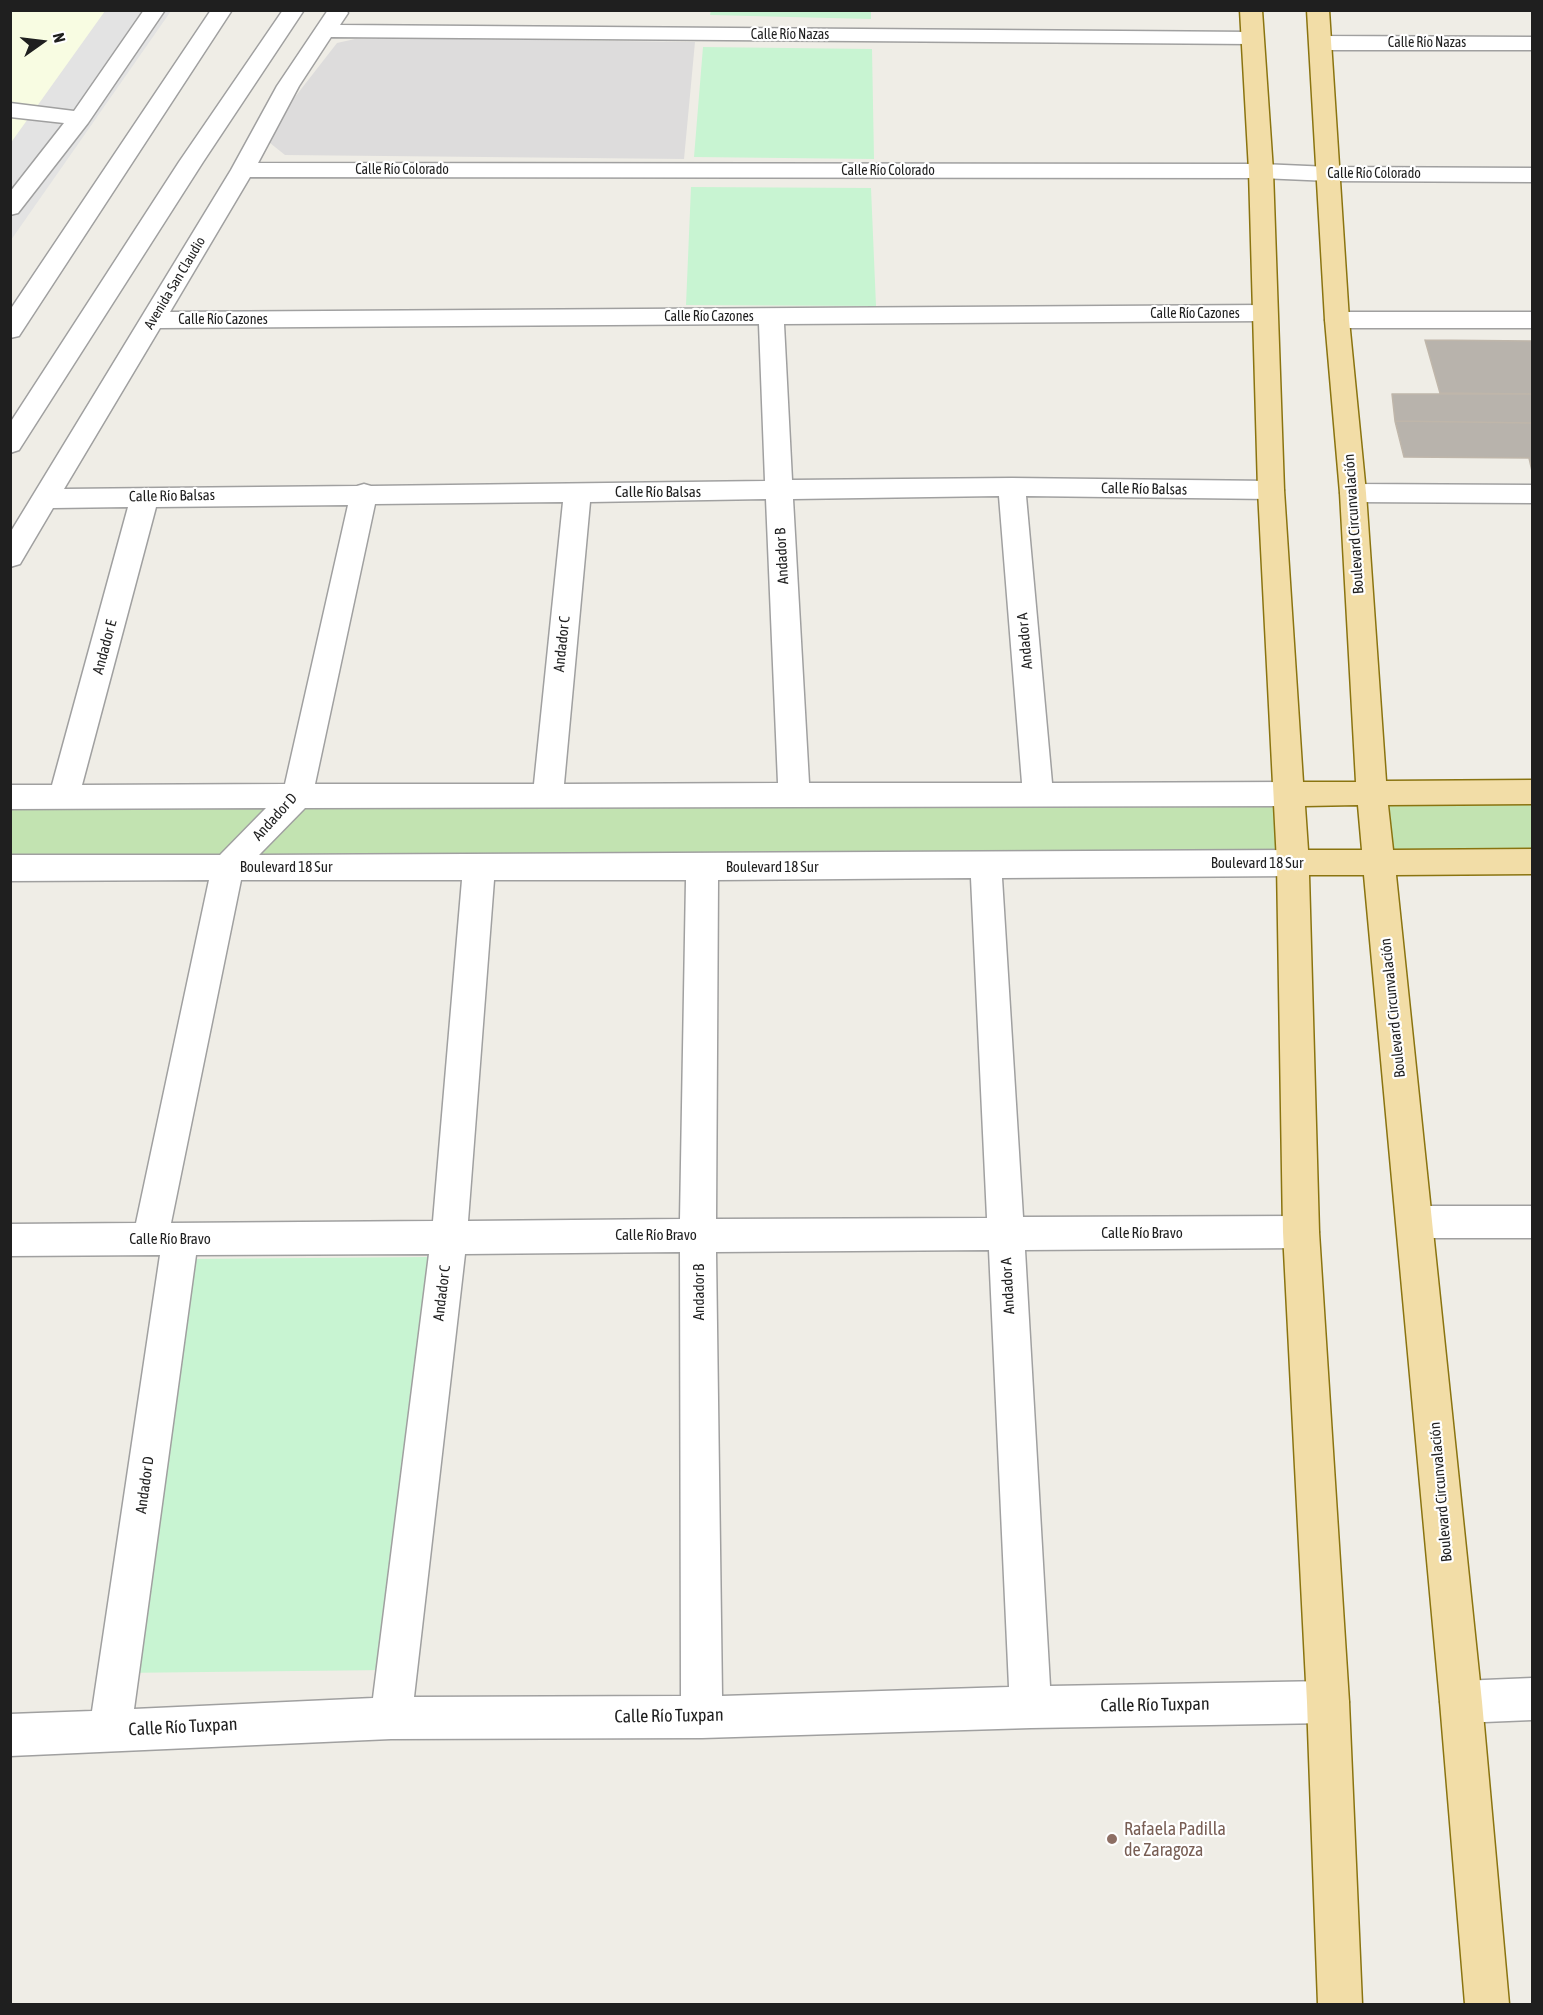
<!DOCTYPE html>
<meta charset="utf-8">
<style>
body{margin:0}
#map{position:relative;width:1543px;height:2015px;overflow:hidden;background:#efede6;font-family:"Asap Condensed",sans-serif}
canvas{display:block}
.frame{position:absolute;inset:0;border:12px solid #1f1f1f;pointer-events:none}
.north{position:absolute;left:12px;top:12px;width:60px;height:60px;-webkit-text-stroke:4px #fff;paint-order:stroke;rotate:76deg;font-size:16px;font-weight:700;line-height:24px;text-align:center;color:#1f1f1f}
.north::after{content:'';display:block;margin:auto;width:21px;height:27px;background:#1f1f1f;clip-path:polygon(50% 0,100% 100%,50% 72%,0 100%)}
</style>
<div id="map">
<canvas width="1543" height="2015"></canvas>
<div class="frame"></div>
<div class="north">N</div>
</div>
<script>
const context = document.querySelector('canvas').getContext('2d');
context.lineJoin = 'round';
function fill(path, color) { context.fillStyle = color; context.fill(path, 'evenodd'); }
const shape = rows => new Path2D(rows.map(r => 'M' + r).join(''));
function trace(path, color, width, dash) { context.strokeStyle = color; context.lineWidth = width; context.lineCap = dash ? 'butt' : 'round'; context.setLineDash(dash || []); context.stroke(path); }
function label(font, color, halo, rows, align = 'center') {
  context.font = font + ' "Asap Condensed",sans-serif'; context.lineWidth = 4.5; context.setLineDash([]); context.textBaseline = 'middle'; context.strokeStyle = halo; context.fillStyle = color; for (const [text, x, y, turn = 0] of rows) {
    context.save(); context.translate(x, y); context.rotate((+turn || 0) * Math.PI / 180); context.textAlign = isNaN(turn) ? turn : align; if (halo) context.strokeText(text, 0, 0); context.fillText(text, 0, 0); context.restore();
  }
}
fill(shape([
 [379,38,695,42,684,159,285,155,270,143,270,129,337,43,355,39]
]), '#dddcdc');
fill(shape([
 [11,11,116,11,11,162]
]), '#f8fce2');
fill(shape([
 [1532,791,1532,863,1395,864,1388,793],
 [1277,792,1283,866,11,868,10,798]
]), '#c2e3b1');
fill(shape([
 [711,10,871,10,871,19,710,15],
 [703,47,872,49,874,159,694,157],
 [691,187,871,188,876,306,686,305],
 [429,1257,388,1670,117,1673,190,1259]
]), '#c8f4d2');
fill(shape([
 [105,11,171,11,11,240,10,144]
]), '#e3e3e3');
const building = shape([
 [1425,340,1532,341,1532,394,1440,393,1425,340],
 [1392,394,1532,394,1532,423,1395,421,1392,394],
 [1395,421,1532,423,1532,471,1529,458,1404,457,1395,421]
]);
fill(building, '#b8b3ac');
trace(building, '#bfb6aa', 1.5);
const minor = shape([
 [144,10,165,10,88,123,18,213,10,215,10,192,64,123,10,117,10,103,74,111,144,10],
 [211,10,232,10,19,336,10,338,10,310,211,10],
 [283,10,304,10,203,162,19,450,10,453,10,423,179,162,283,10],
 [328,10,346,10,348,13,340,25,1252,32,1260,33,1263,38,1260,43,1252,44,331,37,299,86,258,163,1261,164,1330,167,1532,168,1532,182,1330,181,1261,178,250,177,170,312,1265,305,1274,307,1277,313,1274,319,1265,321,784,324,792,480,1012,478,1271,481,1281,483,1284,490,1281,497,1271,499,1026,496,1052,783,1289,782,1300,786,1304,794,1300,802,1289,806,305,808,259,855,1293,850,1304,854,1309,863,1304,872,1293,876,1002,878,1023,1217,1301,1216,1314,1220,1319,1232,1314,1244,1301,1248,1025,1250,1050,1686,1328,1681,1343,1687,1349,1702,1343,1717,1328,1723,1031,1728,702,1738,391,1739,10,1756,10,1714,92,1711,160,1255,10,1256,10,1224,136,1223,209,880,10,881,10,855,220,855,266,808,10,809,10,785,52,785,128,507,53,508,20,564,10,567,10,533,231,170,277,86,328,10],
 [759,324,765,481,371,486,364,484,357,486,64,489,160,328,759,324],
 [999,496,1022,783,809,783,793,499,999,496],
 [766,499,778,783,564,784,590,502,766,499],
 [563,502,534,784,315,784,375,504,563,502],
 [348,505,285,784,82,785,156,507,348,505],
 [971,878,987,1218,716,1219,718,880,971,878],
 [241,880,462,880,433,1221,171,1223,241,880],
 [494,880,686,880,680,1219,468,1221,494,880],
 [989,1250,1009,1687,722,1696,716,1252,989,1250],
 [680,1252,681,1696,414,1697,465,1254,680,1252],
 [429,1254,373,1698,134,1709,196,1255,429,1254],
 [1321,36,1532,37,1532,50,1321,50,1313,48,1310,43,1313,38,1321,36],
 [1337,312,1532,312,1532,328,1337,328,1328,326,1325,320,1328,314,1337,312],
 [1353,484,1532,485,1532,503,1353,502,1343,500,1340,493,1343,486,1353,484],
 [1415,1206,1532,1206,1532,1238,1415,1238,1402,1233,1397,1222,1402,1211,1415,1206],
 [1532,1678,1532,1720,1461,1723,1446,1717,1440,1702,1446,1687,1461,1681,1532,1678]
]);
const major = shape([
 [1240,10,1262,10,1273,171,1284,490,1303,782,1356,782,1340,493,1325,320,1307,10,1329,10,1349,320,1366,493,1386,781,1532,780,1532,804,1388,805,1393,850,1532,849,1532,874,1396,875,1482,1702,1509,2004,1465,2004,1440,1702,1364,875,1309,875,1319,1232,1349,1702,1362,2004,1318,2004,1307,1702,1283,1232,1277,863,1258,490,1249,171,1240,10],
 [1358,805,1362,850,1308,850,1305,806,1358,805]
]);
trace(minor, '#a0a0a0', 3);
trace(major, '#8a7410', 3);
fill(minor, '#fff');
fill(major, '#f2dda7');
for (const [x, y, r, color] of [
 [1112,1839,6,"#8d6e63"]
]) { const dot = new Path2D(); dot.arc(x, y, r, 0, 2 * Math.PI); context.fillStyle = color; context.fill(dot); trace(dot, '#fff', 2); }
label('14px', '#1f1f1f', '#fff', [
 ["Calle Río Nazas",790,35],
 ["Calle Río Nazas",1427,43],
 ["Calle Río Colorado",402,170],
 ["Calle Río Colorado",888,171],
 ["Calle Río Colorado",1374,174],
 ["Avenida San Claudio",175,283,-59],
 ["Calle Río Cazones",1195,314],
 ["Calle Río Cazones",709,317],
 ["Calle Río Cazones",223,320]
]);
label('15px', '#1f1f1f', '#fff', [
 ["Calle Río Balsas",1144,489,1],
 ["Calle Río Balsas",658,492],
 ["Calle Río Balsas",172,496,-1],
 ["Boulevard Circunvalación",1354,524,-94],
 ["Andador B",782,556,-93],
 ["Andador A",1025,641,-95],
 ["Andador C",562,644,-84],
 ["Andador E",105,647,-75],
 ["Andador D",275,817,-48],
 ["Boulevard 18 Sur",1257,863],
 ["Boulevard 18 Sur",286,867],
 ["Boulevard 18 Sur",772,867],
 ["Boulevard Circunvalación",1393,1008,-96],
 ["Calle Río Bravo",1142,1233],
 ["Calle Río Bravo",656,1235],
 ["Calle Río Bravo",170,1239],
 ["Andador A",1008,1286,-93],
 ["Andador B",699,1292,-90],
 ["Andador C",442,1293,-83],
 ["Andador D",145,1485,-82],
 ["Boulevard Circunvalación",1441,1492,-95]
]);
label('18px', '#1f1f1f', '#fff', [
 ["Calle Río Tuxpan",1155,1705,-1],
 ["Calle Río Tuxpan",669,1716,-1],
 ["Calle Río Tuxpan",183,1727,-3]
]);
label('18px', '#785e54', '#fff', [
 ["Rafaela Padilla",1124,1829],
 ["de Zaragoza",1124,1850]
], 'left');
</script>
